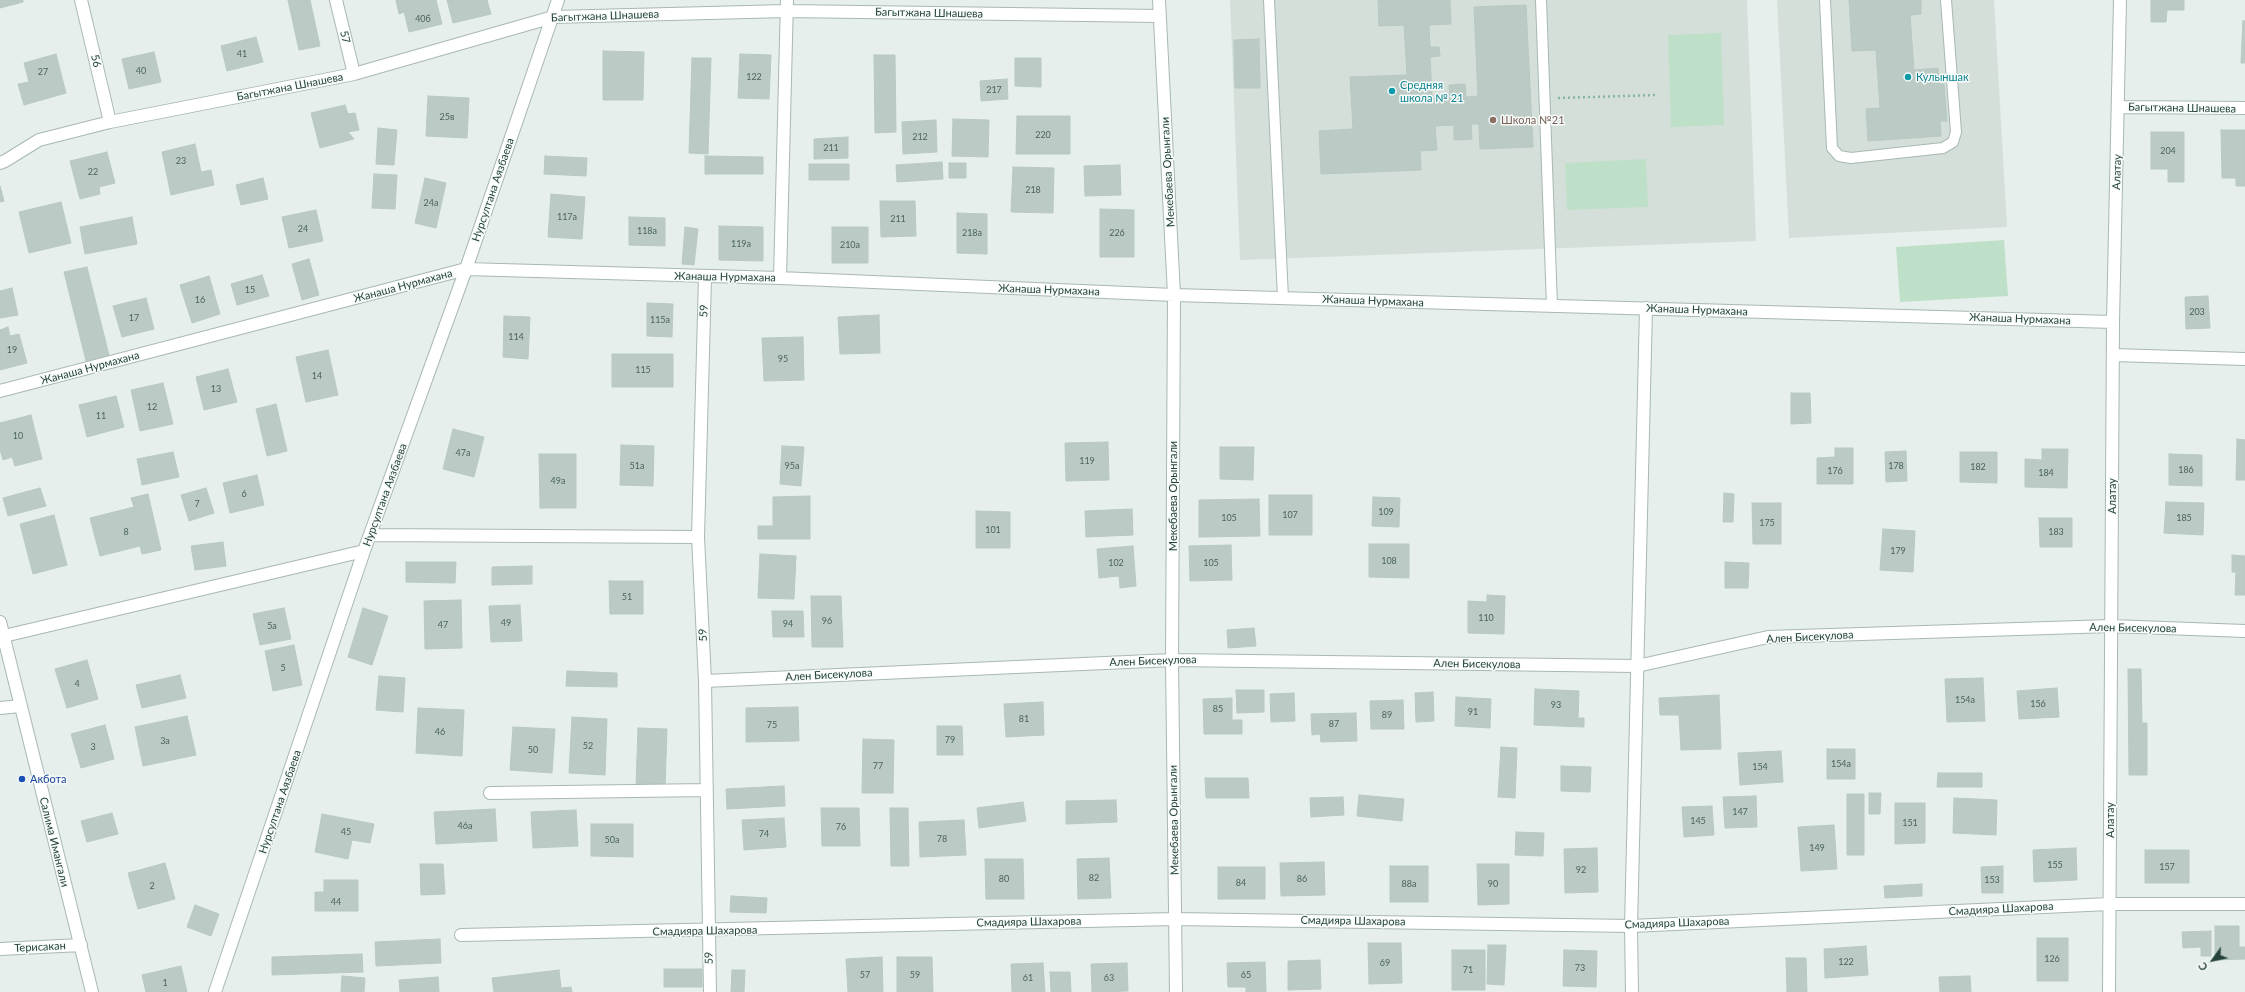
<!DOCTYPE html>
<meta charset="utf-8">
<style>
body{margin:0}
#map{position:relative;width:2245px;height:992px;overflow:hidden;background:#e6efeb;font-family:Lato,sans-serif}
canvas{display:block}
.north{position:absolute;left:2193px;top:940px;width:40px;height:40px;-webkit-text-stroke:3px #f7fbf9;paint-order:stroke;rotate:237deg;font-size:11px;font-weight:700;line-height:16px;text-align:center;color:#24423a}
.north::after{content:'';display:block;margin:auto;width:14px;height:18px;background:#24423a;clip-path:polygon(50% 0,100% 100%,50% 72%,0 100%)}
</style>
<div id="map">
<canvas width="2245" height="992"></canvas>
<div class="north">С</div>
</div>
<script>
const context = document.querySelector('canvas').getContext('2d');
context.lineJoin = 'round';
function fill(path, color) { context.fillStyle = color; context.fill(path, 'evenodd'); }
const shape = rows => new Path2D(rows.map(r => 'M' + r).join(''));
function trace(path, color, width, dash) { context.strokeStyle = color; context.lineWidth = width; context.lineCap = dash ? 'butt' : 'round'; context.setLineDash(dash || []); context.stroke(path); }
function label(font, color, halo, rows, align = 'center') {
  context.font = font + ' Lato,sans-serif'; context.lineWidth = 3; context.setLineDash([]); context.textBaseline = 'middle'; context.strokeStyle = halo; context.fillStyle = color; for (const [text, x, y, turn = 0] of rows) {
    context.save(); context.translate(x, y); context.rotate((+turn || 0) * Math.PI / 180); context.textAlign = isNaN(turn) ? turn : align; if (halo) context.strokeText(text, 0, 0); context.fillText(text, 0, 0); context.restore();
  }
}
fill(shape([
 [1230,0,1747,0,1756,241,1240,260],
 [1777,0,1994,0,2007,227,1789,238]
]), '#d4dfda');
fill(shape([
 [1721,33,1724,125,1671,127,1668,35],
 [1646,159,1648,207,1567,210,1565,163],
 [2004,240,2008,296,1900,302,1896,247]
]), '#bfe0c8');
const building = shape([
 [0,0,23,0,23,2,0,8,0,0],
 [288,0,310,0,320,46,299,50,288,0],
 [396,0,436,0,442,24,409,32,404,12,399,14,396,0],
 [447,0,487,0,491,14,453,23,447,0],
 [1378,0,1450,0,1451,24,1429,25,1430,47,1439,47,1440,56,1430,57,1432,98,1450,98,1449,85,1465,84,1466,97,1478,96,1474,7,1526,5,1533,147,1480,149,1479,124,1471,124,1472,139,1454,140,1454,125,1435,126,1437,150,1420,151,1421,170,1321,174,1319,131,1353,129,1350,77,1407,75,1404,25,1379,26,1378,0],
 [1849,0,1921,0,1921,14,1910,15,1914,70,1938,68,1939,84,1944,84,1947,121,1940,121,1941,136,1868,141,1866,109,1880,108,1876,50,1852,51,1849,0],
 [2151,0,2184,0,2184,10,2167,10,2166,22,2151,22,2151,0],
 [2243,21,2245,21,2245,63,2241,63,2243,21],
 [256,37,263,62,227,71,221,46,256,37],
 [1259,39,1260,88,1235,88,1234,40,1259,39],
 [603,51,644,52,643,100,603,100,603,51],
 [154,52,161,82,129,89,122,59,154,52],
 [56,54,66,93,24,105,18,84,29,82,24,63,56,54],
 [740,54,771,55,769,99,738,98,740,54],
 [874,55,895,55,896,132,875,133,874,55],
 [692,58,711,58,708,154,689,153,692,58],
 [1015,58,1041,58,1041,87,1015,86,1015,58],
 [1007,79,1008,99,981,101,980,81,1007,79],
 [428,96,469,98,467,138,426,136,428,96],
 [345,105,348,114,355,113,359,130,348,132,354,139,320,148,311,113,345,105],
 [1017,116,1070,116,1070,154,1016,154,1017,116],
 [953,119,989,120,988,157,952,156,953,119],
 [936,120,937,152,903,154,902,122,936,120],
 [378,128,397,130,394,165,376,164,378,128],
 [2221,130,2245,130,2245,186,2236,186,2236,178,2222,178,2221,130],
 [2151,132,2184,132,2184,182,2168,182,2168,169,2151,169,2151,132],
 [848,137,848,158,814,159,814,139,848,137],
 [195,144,201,172,211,170,214,185,171,195,162,152,195,144],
 [107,152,115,183,99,187,100,194,80,199,70,161,107,152],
 [545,156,587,158,586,176,544,174,545,156],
 [705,156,763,157,763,174,705,174,705,156],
 [942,162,943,179,897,182,896,165,942,162],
 [949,163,966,163,966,178,949,178,949,163],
 [809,164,849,164,849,180,809,180,809,164],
 [1120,165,1121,195,1085,196,1084,166,1120,165],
 [1013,167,1054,168,1053,213,1011,212,1013,167],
 [374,174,397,175,395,209,372,208,374,174],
 [263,178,268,199,241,205,236,185,263,178],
 [425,178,446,183,436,228,415,223,425,178],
 [0,186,4,201,0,202,0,186],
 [551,194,585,197,582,239,548,237,551,194],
 [880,201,915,201,916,236,881,237,880,201],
 [61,202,71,243,29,253,19,212,61,202],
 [1100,209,1134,210,1134,257,1100,257,1100,209],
 [316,210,323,241,289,248,282,217,316,210],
 [957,213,987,214,987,254,957,253,957,213],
 [132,217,137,244,85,254,80,227,132,217],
 [629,217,665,218,665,246,629,245,629,217],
 [719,226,763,227,763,261,719,260,719,226],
 [685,227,698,229,694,265,682,264,685,227],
 [832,227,868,227,868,263,832,263,832,227],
 [309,259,319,295,302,300,292,264,309,259],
 [87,267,109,355,86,361,64,272,87,267],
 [262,275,269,296,237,305,231,284,262,275],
 [209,276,220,314,192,323,180,285,209,276],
 [12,288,18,315,0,318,0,291,12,288],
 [2208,296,2210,328,2186,329,2185,297,2208,296],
 [146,298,154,329,122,337,113,306,146,298],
 [647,303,673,304,672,337,647,336,647,303],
 [879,315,880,353,840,354,838,317,879,315],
 [504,316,530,317,528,359,503,357,504,316],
 [8,327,10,336,19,334,27,363,0,370,0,330,8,327],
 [803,337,804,380,764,381,762,338,803,337],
 [328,350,338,395,306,402,296,357,328,350],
 [612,354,673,354,673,387,612,387,612,354],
 [228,369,237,402,204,410,196,377,228,369],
 [163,383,173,424,140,431,131,390,163,383],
 [1791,393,1810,393,1811,423,1791,424,1791,393],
 [116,396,124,427,87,437,79,405,116,396],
 [276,404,287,451,267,456,256,409,276,404],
 [31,415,42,459,15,466,12,457,3,460,0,449,0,423,31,415],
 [453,429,484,437,474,477,443,469,453,429],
 [2237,439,2245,440,2245,480,2236,480,2237,439],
 [1108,442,1109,480,1066,481,1065,443,1108,442],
 [621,445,654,446,653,486,620,485,621,445],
 [782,446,804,447,801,486,780,484,782,446],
 [1220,447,1254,447,1253,480,1220,479,1220,447],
 [1835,448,1853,448,1853,484,1817,484,1817,458,1835,457,1835,448],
 [2042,449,2068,449,2067,488,2025,487,2025,459,2042,460,2042,449],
 [1906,451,1907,481,1886,482,1885,452,1906,451],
 [173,452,179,477,142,485,137,459,173,452],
 [1960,452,1997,452,1997,483,1960,482,1960,452],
 [539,454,576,454,576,508,540,508,539,454],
 [2169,454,2202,455,2202,486,2169,485,2169,454],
 [257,475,264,505,230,513,223,483,257,475],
 [40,488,46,506,8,516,3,498,40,488],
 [206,488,214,513,189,521,181,495,206,488],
 [1724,493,1734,494,1733,522,1723,522,1724,493],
 [148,494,161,550,142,554,140,546,100,556,90,518,134,507,131,498,148,494],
 [1269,495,1312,495,1312,535,1269,535,1269,495],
 [810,496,810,539,758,539,758,526,773,526,773,497,810,496],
 [1373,497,1400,498,1399,527,1372,526,1373,497],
 [1259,499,1260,536,1199,537,1199,500,1259,499],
 [2166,502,2204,503,2203,535,2164,533,2166,502],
 [1752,503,1781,503,1781,544,1753,544,1752,503],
 [1132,509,1133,535,1086,537,1085,511,1132,509],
 [976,511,1010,512,1010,548,976,548,976,511],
 [54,515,67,565,33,574,20,524,54,515],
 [2039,518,2072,518,2072,547,2040,547,2039,518],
 [1883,529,1915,531,1913,572,1880,570,1883,529],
 [223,542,226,566,195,570,191,546,223,542],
 [1369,544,1409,544,1409,578,1369,577,1369,544],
 [1231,545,1232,580,1190,581,1189,546,1231,545],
 [1133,546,1136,586,1120,588,1119,576,1099,578,1097,549,1133,546],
 [760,554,796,556,794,599,758,598,760,554],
 [2232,555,2245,556,2245,595,2235,595,2236,572,2232,572,2232,555],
 [406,562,456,562,455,583,406,582,406,562],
 [1725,562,1749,563,1748,588,1725,588,1725,562],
 [532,566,532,584,492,585,492,567,532,566],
 [609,581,643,581,643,614,610,614,609,581],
 [1487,595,1505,596,1504,634,1468,633,1468,601,1487,602,1487,595],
 [811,596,841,596,843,647,812,647,811,596],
 [461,600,462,648,425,649,424,601,461,600],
 [520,605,522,641,491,642,489,606,520,605],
 [284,608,291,639,260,645,253,614,284,608],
 [363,608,388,616,372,665,348,657,363,608],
 [772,611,803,611,804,637,773,637,772,611],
 [1254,628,1256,646,1228,648,1227,630,1254,628],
 [294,645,302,685,273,691,265,651,294,645],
 [87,660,98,699,67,708,55,669,87,660],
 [2128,669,2141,669,2142,723,2147,723,2147,775,2129,775,2128,669],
 [567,671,617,673,617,687,566,686,567,671],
 [180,675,186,698,142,708,136,685,180,675],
 [379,676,405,678,403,712,376,710,379,676],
 [1983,678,1985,721,1947,722,1945,679,1983,678],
 [2057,688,2059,717,2019,719,2017,691,2057,688],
 [1535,689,1579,691,1578,718,1584,718,1584,727,1534,725,1535,689],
 [1236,690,1264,690,1264,712,1237,713,1236,690],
 [1433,692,1434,721,1416,722,1415,693,1433,692],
 [1294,693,1295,721,1271,722,1270,694,1294,693],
 [1719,695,1721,749,1681,750,1679,715,1660,715,1659,698,1719,695],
 [1456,697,1491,699,1490,728,1455,726,1456,697],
 [1232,698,1232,720,1242,720,1242,734,1204,734,1203,699,1232,698],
 [1403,700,1404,729,1371,729,1370,701,1403,700],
 [1043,702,1044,735,1006,737,1004,704,1043,702],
 [798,707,799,741,746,742,746,708,798,707],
 [418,708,464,710,462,756,416,753,418,708],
 [1356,713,1357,741,1321,742,1320,734,1312,735,1311,714,1356,713],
 [187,716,196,755,143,766,135,727,187,716],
 [572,717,607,719,605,775,569,773,572,717],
 [105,725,114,759,81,768,71,734,105,725],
 [937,726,962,726,963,755,937,755,937,726],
 [513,727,555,729,552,773,510,770,513,727],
 [638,728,667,729,665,787,636,786,638,728],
 [863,739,894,740,893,793,862,793,863,739],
 [1501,747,1517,748,1515,798,1498,797,1501,747],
 [1827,749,1855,749,1855,779,1827,779,1827,749],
 [1781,751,1783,782,1740,785,1738,753,1781,751],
 [1561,766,1591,767,1590,792,1561,791,1561,766],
 [1938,773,1982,773,1982,787,1937,787,1938,773],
 [1205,778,1248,778,1249,798,1206,798,1205,778],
 [784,786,785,806,727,809,726,789,784,786],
 [1869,793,1881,793,1880,814,1869,814,1869,793],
 [1847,794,1864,794,1864,855,1847,855,1847,794],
 [1359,795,1404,799,1402,821,1357,816,1359,795],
 [1756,796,1757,827,1725,828,1723,797,1756,796],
 [1343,797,1344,815,1311,817,1310,798,1343,797],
 [1954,798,1997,800,1996,835,1953,833,1954,798],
 [1116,800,1117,822,1066,824,1066,801,1116,800],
 [1023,802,1026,821,979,828,977,808,1023,802],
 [1895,803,1925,803,1925,843,1895,844,1895,803],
 [1712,806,1714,835,1684,837,1682,807,1712,806],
 [821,808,859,808,860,846,822,846,821,808],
 [890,808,908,808,909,866,891,866,890,808],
 [495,809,497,841,436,844,434,812,495,809],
 [576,810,578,846,533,848,531,812,576,810],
 [112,813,118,834,87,842,81,821,112,813],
 [322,814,374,824,370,843,352,840,348,859,315,852,322,814],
 [784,818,786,847,744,850,742,820,784,818],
 [964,820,966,855,920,857,919,822,964,820],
 [591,824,633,824,633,857,591,856,591,824],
 [1834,825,1837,869,1801,871,1798,827,1834,825],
 [1516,832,1544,833,1543,856,1515,855,1516,832],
 [1597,848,1598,892,1565,893,1564,849,1597,848],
 [2076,848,2077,880,2034,882,2033,850,2076,848],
 [2145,850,2189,850,2189,883,2145,883,2145,850],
 [1109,858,1111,898,1078,899,1077,859,1109,858],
 [985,859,1023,859,1024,899,986,899,985,859],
 [1324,862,1325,895,1281,896,1280,863,1324,862],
 [165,863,175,899,138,909,128,873,165,863],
 [420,864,443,864,445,894,421,895,420,864],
 [1477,864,1509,864,1509,904,1478,905,1477,864],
 [1390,866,1428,866,1428,902,1390,902,1390,866],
 [2003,866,2003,893,1982,893,1981,867,2003,866],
 [1218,867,1265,867,1265,899,1218,899,1218,867],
 [324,880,358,880,358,911,315,911,315,892,324,892,324,880],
 [1922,884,1922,896,1885,898,1884,886,1922,884],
 [731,896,767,898,766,913,730,912,731,896],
 [195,905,219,914,211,936,187,927,195,905],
 [2215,926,2239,926,2239,947,2245,947,2245,959,2215,960,2215,926],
 [2211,931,2211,956,2201,956,2201,947,2183,948,2182,932,2211,931],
 [2037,938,2068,938,2068,981,2037,981,2037,938],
 [440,939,441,963,376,966,375,942,440,939],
 [1368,943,1401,943,1402,983,1369,984,1368,943],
 [1488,945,1506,945,1504,985,1487,984,1488,945],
 [1866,946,1868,975,1825,978,1824,949,1866,946],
 [1452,950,1485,950,1485,990,1452,990,1452,950],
 [1564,950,1597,951,1596,987,1563,986,1564,950],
 [362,954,363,972,272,975,272,957,362,954],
 [882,957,883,992,848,992,846,959,882,957],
 [897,957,932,957,933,992,897,992,897,957],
 [1786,958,1806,958,1807,992,1787,992,1786,958],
 [1320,960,1321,989,1288,990,1288,961,1320,960],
 [1265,962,1266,992,1246,992,1246,987,1228,987,1227,963,1265,962],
 [1043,963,1045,992,1012,992,1011,964,1043,963],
 [1127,963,1128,991,1092,992,1091,964,1127,963],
 [181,966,187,992,146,992,142,975,181,966],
 [664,969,702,969,702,987,664,987,664,969],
 [559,970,561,988,571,987,572,992,494,992,492,978,559,970],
 [732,970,745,970,744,992,731,992,732,970],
 [1050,972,1070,972,1071,992,1051,992,1050,972],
 [342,976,365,978,364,992,341,992,342,976],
 [1970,976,1971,992,1940,992,1939,977,1970,976],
 [438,977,439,992,400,992,399,980,438,977]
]);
fill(building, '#bbcac4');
trace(building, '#b8c9c2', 1);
const lane = shape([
 [1269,0,1283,298],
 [1541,0,1552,306],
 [1825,0,1832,148,1839,156,1851,158,1943,148,1953,142,1956,132,1946,0]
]);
const street = shape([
 [81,0,110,122],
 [336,0,354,74],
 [1159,0,1174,295,1172,660,1176,992],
 [2119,107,2245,108],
 [0,163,5,161,39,140,110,122,354,74,553,17,786,11,1159,16],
 [705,277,698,537,705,681,710,992],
 [780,278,787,0],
 [2113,355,2245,359],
 [0,391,466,269,780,278,1174,295,2113,322],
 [371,535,698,537],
 [0,622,92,992],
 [4,636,364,551],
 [705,681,1172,660,1637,666,1768,637,2111,626,2245,631],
 [0,708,20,706],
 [490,793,706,790],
 [461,935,1175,919,1631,926,2109,904,2245,904],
 [0,949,81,945],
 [215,992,364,551,466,269,558,0],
 [1632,992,1631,926,1646,308],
 [2109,992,2113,322,2120,0]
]);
trace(lane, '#a8b8b2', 12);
trace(street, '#a8b8b2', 14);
trace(shape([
 [1558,98,1657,95]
]), '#86b3a5', 2.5, [2, 3]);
trace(lane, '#fff', 10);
trace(street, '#fff', 12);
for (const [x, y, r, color] of [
 [1908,77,4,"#0f9aa8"],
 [1392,91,4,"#0f9aa8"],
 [1493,120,4,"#8d6e63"],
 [22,779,4,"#1a4fb4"]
]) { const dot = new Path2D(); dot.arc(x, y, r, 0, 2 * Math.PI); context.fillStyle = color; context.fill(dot); trace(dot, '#f7fbf9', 1.5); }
label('9px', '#4a645c', null, [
 ["40б",423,19],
 ["41",242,54],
 ["40",141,71],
 ["27",43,72],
 ["122",754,77],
 ["217",994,90],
 ["25в",447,117],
 ["220",1043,135],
 ["212",920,137],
 ["211",831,148],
 ["204",2168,151],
 ["23",181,161],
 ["22",93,172],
 ["218",1033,190],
 ["24а",431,203],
 ["117а",567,217],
 ["211",898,219],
 ["24",303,229],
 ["118а",647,231],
 ["218а",972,233],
 ["226",1117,233],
 ["119а",741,244],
 ["210а",850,245],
 ["15",250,290],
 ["16",200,300],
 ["203",2197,312],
 ["17",134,318],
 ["115а",660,320],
 ["114",516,337],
 ["19",12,350],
 ["95",783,359],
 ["115",643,370],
 ["14",317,376],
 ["13",216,389],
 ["12",152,407],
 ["11",101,416],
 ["10",18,436],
 ["47а",463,453],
 ["119",1087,461],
 ["51а",637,466],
 ["95а",792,466],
 ["178",1896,466],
 ["182",1978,467],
 ["186",2186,470],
 ["176",1835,471],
 ["184",2046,473],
 ["49а",558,481],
 ["6",244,494],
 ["7",197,504],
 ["109",1386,512],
 ["107",1290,515],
 ["105",1229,518],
 ["185",2184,518],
 ["175",1767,523],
 ["101",993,530],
 ["8",126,532],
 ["183",2056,532],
 ["179",1898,551],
 ["108",1389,561],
 ["102",1116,563],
 ["105",1211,563],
 ["51",627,597],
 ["110",1486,618],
 ["96",827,621],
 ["49",506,623],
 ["94",788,624],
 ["47",443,625],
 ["5а",272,626],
 ["5",283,668],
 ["4",77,684],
 ["154а",1965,700],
 ["156",2038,704],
 ["93",1556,705],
 ["85",1218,709],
 ["91",1473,712],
 ["89",1387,715],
 ["81",1024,719],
 ["87",1334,724],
 ["75",772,725],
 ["46",440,732],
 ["79",950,740],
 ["3а",165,741],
 ["52",588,746],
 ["3",93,747],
 ["50",533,750],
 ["154а",1841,764],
 ["77",878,766],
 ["154",1760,767],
 ["147",1740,812],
 ["145",1698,821],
 ["151",1910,823],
 ["46а",465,826],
 ["76",841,827],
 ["45",346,832],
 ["74",764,834],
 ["78",942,839],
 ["50а",612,840],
 ["149",1817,848],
 ["155",2055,865],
 ["157",2167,867],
 ["92",1581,870],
 ["82",1094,878],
 ["80",1004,879],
 ["86",1302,879],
 ["153",1992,880],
 ["84",1241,883],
 ["88а",1409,884],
 ["90",1493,884],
 ["2",152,886],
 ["44",336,902],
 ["126",2052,959],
 ["122",1846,962],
 ["69",1385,963],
 ["73",1580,968],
 ["71",1468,970],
 ["57",865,975],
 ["59",915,975],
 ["65",1246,975],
 ["61",1028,978],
 ["63",1109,978],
 ["1",165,983]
]);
label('11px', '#24423a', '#f7fbf9', [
 ["Багытжана Шнашева",929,13,1],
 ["Багытжана Шнашева",605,16,-2],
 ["57",345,37,76],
 ["56",96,61,77],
 ["Багытжана Шнашева",290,87,-11],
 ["Багытжана Шнашева",2182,108,1],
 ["Мекебаева Орынгали",1168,172,-93],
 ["Алатау",2117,172,-88],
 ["Нурсултана Аязбаева",493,190,-71],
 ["Жанаша Нурмахана",725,277,1],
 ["Жанаша Нурмахана",403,286,-15],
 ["Жанаша Нурмахана",1049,290,2],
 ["Жанаша Нурмахана",1373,301,2],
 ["Жанаша Нурмахана",1697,310,2],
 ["59",704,311,-88],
 ["Жанаша Нурмахана",2020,319,2],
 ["Жанаша Нурмахана",90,368,-15],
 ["Нурсултана Аязбаева",385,495,-70],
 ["Мекебаева Орынгали",1173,496,-90],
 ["Алатау",2112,496,-90],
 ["Ален Бисекулова",2133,628,1],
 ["59",703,635,-93],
 ["Ален Бисекулова",1810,637,-3],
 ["Ален Бисекулова",1153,661,-2],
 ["Ален Бисекулова",1477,664,1],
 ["Ален Бисекулова",829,675,-3],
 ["Нурсултана Аязбаева",280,802,-71],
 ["Мекебаева Орынгали",1174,820,-91],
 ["Алатау",2110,820,-90],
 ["Салима Имангали",54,842,76],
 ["Смадияра Шахарова",2001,909,-3],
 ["Смадияра Шахарова",1353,921,1],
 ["Смадияра Шахарова",1029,922,-1],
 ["Смадияра Шахарова",1677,923,-2],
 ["Смадияра Шахарова",705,931,-1],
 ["Терисакан",40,947,-3],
 ["59",709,958,-92]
]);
label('11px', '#0d838f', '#f7fbf9', [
 ["Кулыншак",1916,77],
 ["Средняя",1400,85],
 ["школа № 21",1400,98]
], 'left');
label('11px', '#785e54', '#f7fbf9', [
 ["Школа №21",1501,120]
], 'left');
label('11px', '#164399', '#f7fbf9', [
 ["Акбота",30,779]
], 'left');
</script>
